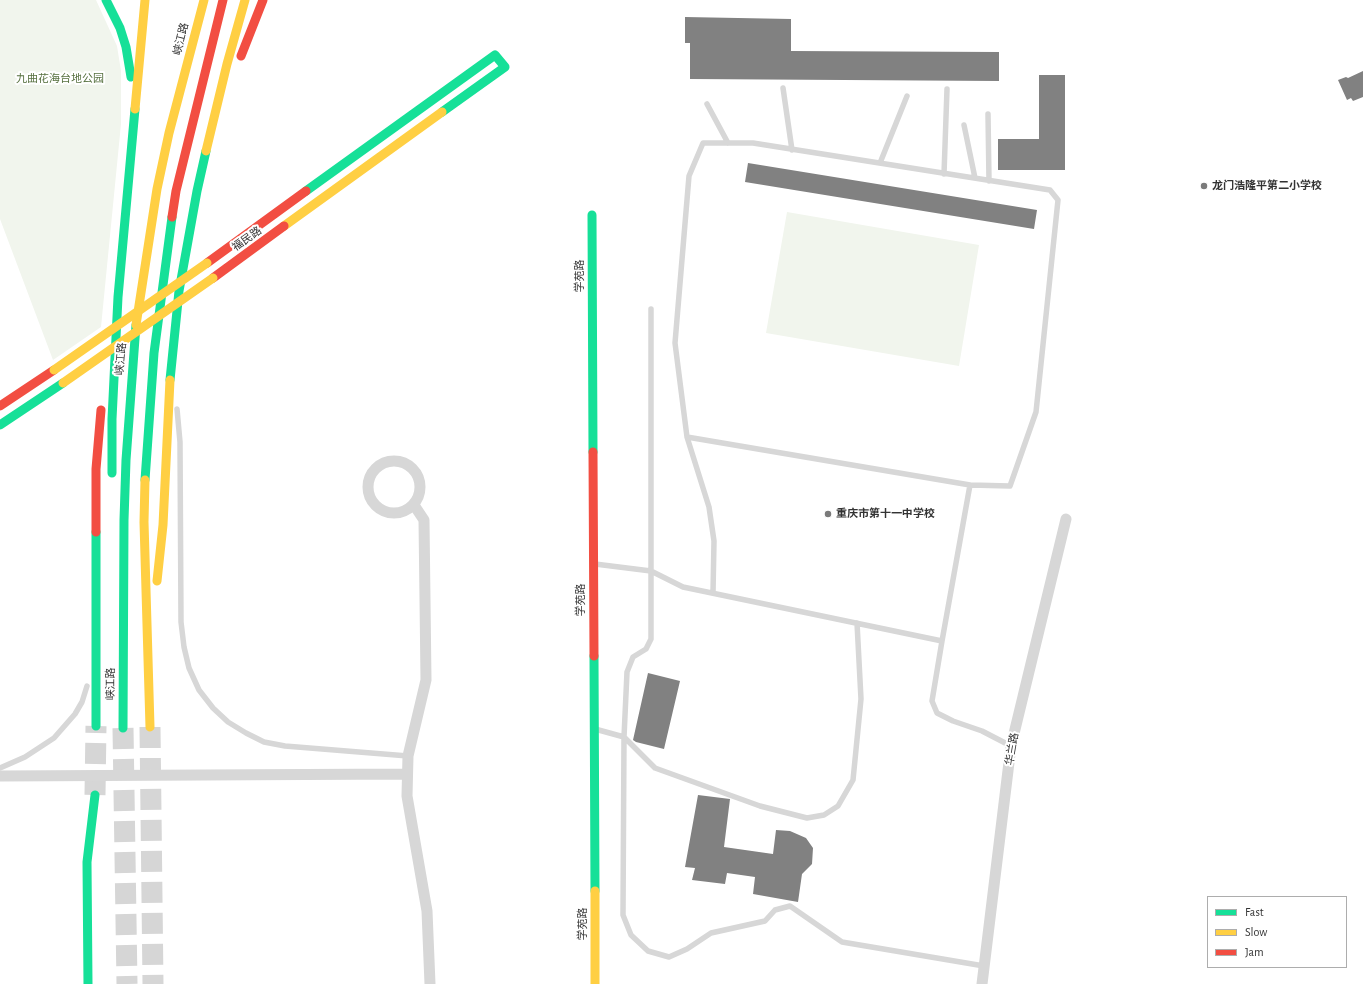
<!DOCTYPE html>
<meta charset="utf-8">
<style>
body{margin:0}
#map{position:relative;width:1363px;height:984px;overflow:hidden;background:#fff;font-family:"Alegreya Sans",sans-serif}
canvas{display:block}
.legend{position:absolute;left:1207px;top:896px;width:140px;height:72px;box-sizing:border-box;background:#fff;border:1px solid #adadad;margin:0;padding:5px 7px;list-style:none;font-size:12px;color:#333}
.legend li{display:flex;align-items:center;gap:8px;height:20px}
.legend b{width:20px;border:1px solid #adadad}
</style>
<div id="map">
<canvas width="1363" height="984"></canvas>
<ul class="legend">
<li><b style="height:5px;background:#16e098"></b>Fast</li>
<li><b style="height:5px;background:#ffcf43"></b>Slow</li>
<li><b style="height:5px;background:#f24e42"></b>Jam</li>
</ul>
</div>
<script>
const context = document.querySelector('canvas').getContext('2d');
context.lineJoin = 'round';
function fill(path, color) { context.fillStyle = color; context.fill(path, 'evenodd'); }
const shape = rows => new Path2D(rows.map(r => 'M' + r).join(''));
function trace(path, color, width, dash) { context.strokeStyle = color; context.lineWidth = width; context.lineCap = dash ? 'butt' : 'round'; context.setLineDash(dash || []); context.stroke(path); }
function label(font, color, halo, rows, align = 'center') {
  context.font = font + ' "Alegreya Sans","Noto Sans SC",sans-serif'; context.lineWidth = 4; context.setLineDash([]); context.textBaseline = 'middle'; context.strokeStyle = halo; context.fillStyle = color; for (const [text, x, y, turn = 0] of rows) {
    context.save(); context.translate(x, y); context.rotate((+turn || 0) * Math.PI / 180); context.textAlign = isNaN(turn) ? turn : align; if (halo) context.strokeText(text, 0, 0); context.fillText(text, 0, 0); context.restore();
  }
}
fill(shape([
 [0,0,96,0,117,46,121,71,121,124,101,327,53,360,0,219],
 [787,212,979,245,959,366,766,333]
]), '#f1f5ed');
fill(shape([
 [685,17,791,19,791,51,999,52,999,81,690,79,690,43,685,43],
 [1363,71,1363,97,1353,101,1351,98,1347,100,1338,80,1346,77,1348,78],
 [1039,75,1065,75,1065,170,998,170,998,139,1039,139],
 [748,163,1037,210,1034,229,745,182],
 [648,673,680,681,664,749,636,742,633,740],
 [698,795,730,799,724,847,773,854,776,830,790,831,806,838,813,848,812,864,802,874,798,902,753,894,755,877,727,873,725,884,692,880,695,868,685,867]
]), '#818181');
trace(shape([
 [150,727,153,984],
 [123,728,127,984],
 [95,795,96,726]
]), '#d6d6d6', 21, [21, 10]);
trace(shape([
 [783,88,792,150],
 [707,104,728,143],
 [988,114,989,181],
 [964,125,975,178],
 [880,163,907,96],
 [944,174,947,89],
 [651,309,651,639,646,649,633,657,627,672,624,737,655,768,760,806,807,818,824,815,838,806,853,780,861,699,857,623],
 [177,409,180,442,181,622,184,647,189,668,199,690,213,708,228,722,246,733,264,742,285,746,408,756],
 [687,437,675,343,689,176,703,143,753,143,1050,190,1058,200,1036,412,1010,486,970,485],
 [595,564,651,571,683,587,942,641,932,701,937,713,953,721,982,731,1011,746],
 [713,593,714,541,709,507,687,437,970,485,942,641],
 [595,729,624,737,623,915,631,935,648,951,669,957,687,949,711,933,765,921,775,910,790,906,842,942,984,966],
 [0,768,25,757,54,738,75,714,82,702,87,686]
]), '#d7d7d7', 5.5);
trace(shape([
 '368 487a26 26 0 1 1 52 0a26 26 0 1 1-52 0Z',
 [414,505,424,520,426,680,408,756,407,796,427,911,430,984],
 [0,776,407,774],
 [982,984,1011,746,1066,519]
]), '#d7d7d7', 11);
trace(shape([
 [106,0,120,28,126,47,131,77],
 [306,191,495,55,505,67,442,112],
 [592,215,593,452],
 [170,380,179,291,197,191,206,151],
 [0,425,63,383],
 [112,473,112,419,118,297,135,109],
 [145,480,154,353,172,217],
 [96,532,96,726],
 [594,656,595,891],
 [123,728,124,520,126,460,136,325],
 [88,984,87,862,95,795]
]), '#16e098', 9);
trace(shape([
 [135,109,145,0],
 [206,151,227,64,245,0],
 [284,226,442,112],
 [136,325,157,189,169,133,204,0],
 [145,480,144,522,150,727],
 [157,581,163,525,170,380],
 [595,891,595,984]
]), '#ffcf43', 9);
trace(shape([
 [241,56,263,0],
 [172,217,176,191,223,0],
 [207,263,306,191],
 [213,278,284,226],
 [0,406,54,370],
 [593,452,594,656],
 [96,532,96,469,101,410]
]), '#f24e42', 9);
trace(shape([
 [54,370,207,263],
 [63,383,213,278]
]), '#ffcf43', 9);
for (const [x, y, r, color] of [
 [1204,186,4,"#7a7a7a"],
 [828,514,4,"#7a7a7a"]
]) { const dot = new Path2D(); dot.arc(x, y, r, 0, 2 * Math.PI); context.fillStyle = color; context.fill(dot); trace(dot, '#fff', 1.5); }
label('11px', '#333', '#fff', [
 ["峡江路",181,39,-76],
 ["福民路",247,239,-36],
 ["学苑路",580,276,-90],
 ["峡江路",121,359,-85],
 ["学苑路",581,600,-90],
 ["峡江路",111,684,-90],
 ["华兰路",1012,749,-80],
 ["学苑路",583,924,-90]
]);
label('11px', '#56703f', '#fff', [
 ["九曲花海台地公园",60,79]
]);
label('bold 11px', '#333', '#fff', [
 ["龙门浩隆平第二小学校",1212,186],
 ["重庆市第十一中学校",836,514]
], 'left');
</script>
